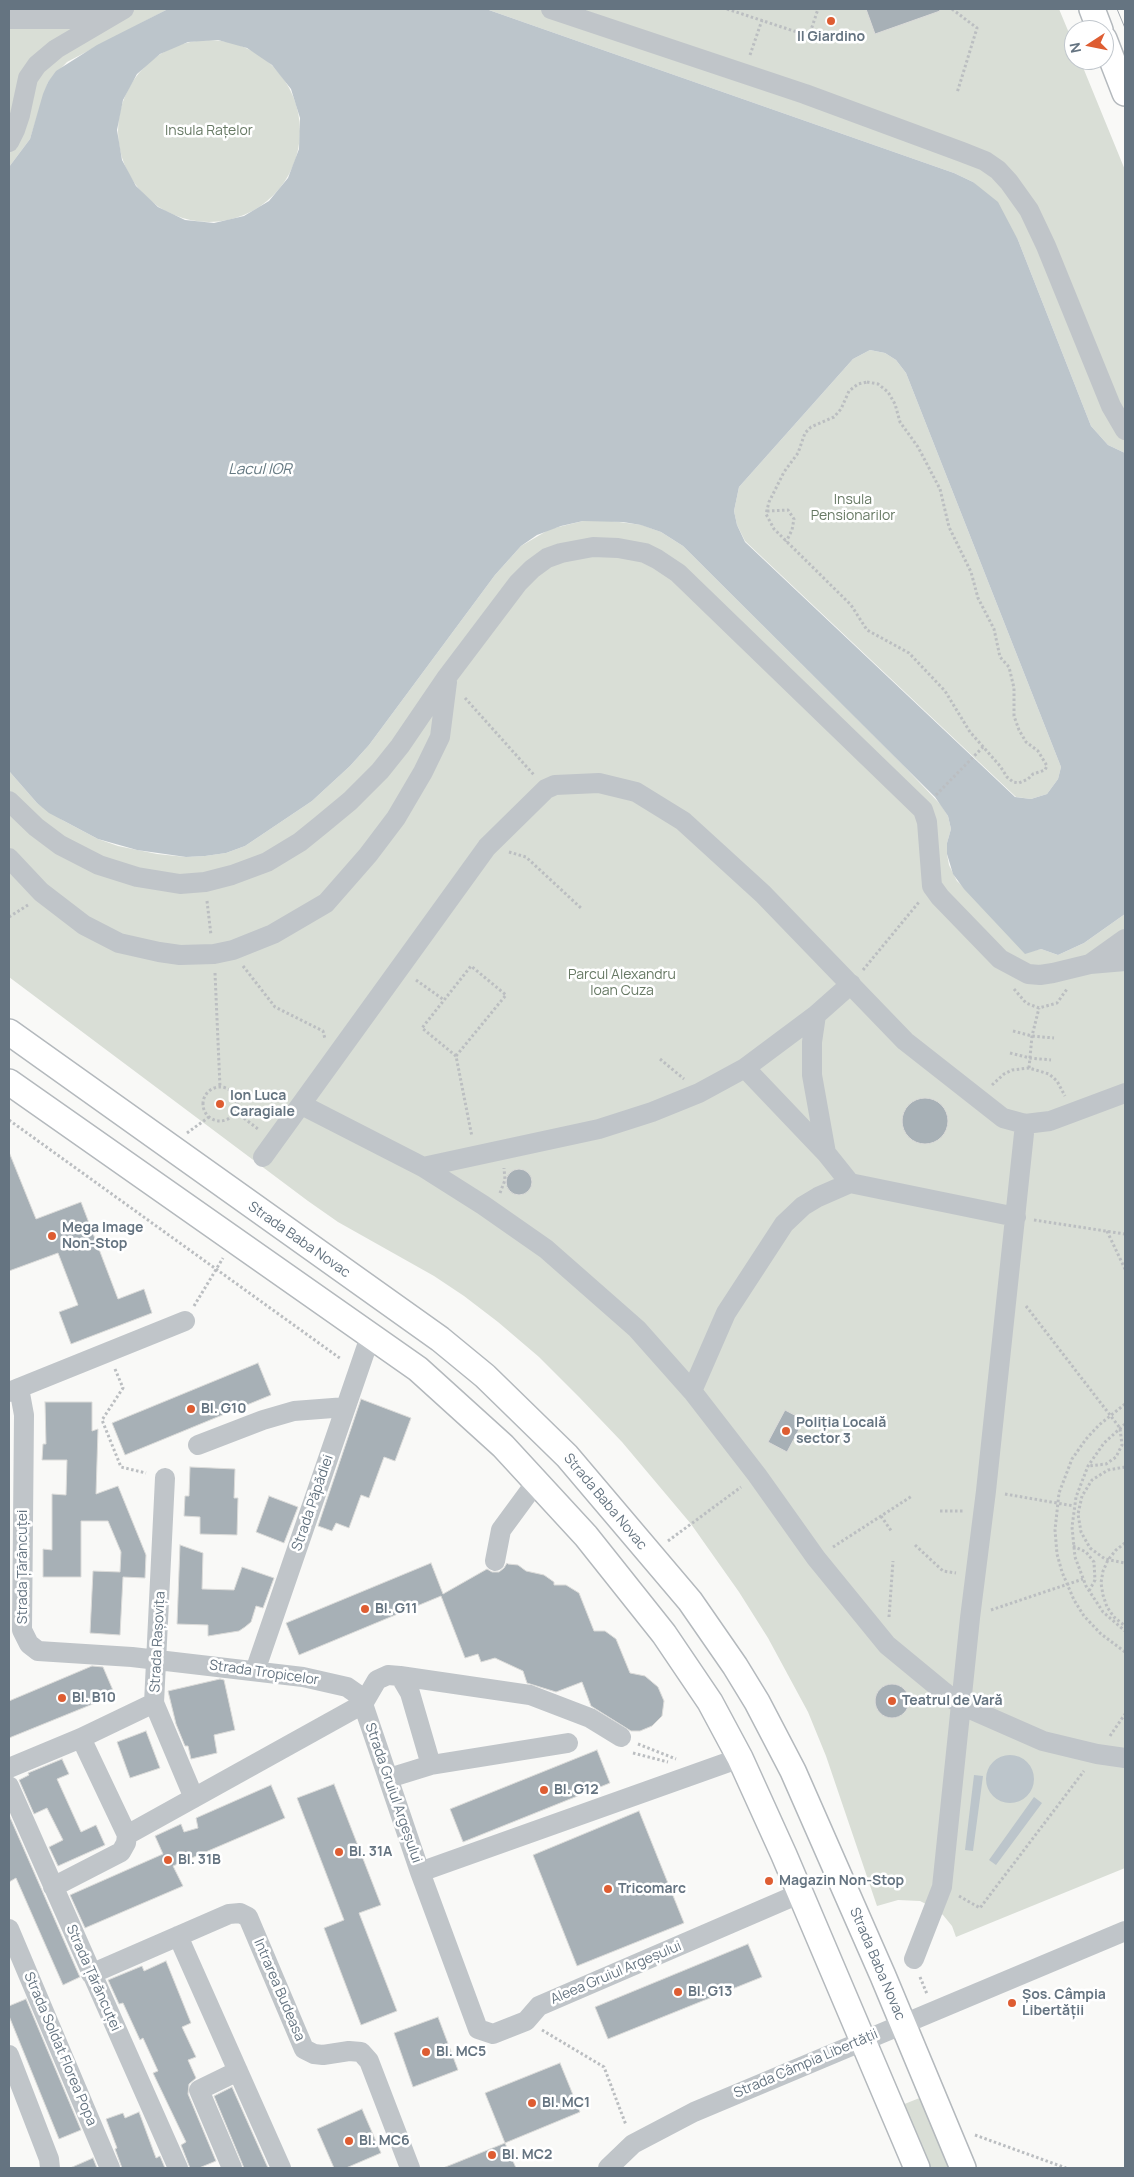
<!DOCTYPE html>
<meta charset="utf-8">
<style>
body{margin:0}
#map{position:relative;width:1134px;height:2177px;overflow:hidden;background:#f9f9f7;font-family:Manrope,sans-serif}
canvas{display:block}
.frame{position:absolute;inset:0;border:10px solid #657481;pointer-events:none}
.north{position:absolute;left:1064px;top:20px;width:50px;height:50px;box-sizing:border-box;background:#fff;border:1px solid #c1c7cd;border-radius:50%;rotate:259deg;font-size:14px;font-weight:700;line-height:20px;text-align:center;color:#657481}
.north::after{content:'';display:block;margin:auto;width:18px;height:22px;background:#de5d32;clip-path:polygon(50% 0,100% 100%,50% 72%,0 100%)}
</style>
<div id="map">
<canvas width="1134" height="2177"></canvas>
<div class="frame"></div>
<div class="north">N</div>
</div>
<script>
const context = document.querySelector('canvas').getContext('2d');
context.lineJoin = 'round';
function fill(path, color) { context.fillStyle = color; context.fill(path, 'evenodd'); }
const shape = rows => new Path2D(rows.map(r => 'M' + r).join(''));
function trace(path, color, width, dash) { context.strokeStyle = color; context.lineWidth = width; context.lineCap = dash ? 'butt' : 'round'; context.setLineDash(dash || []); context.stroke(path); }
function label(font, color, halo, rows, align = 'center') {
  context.font = font + ' Manrope,sans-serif'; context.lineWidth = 5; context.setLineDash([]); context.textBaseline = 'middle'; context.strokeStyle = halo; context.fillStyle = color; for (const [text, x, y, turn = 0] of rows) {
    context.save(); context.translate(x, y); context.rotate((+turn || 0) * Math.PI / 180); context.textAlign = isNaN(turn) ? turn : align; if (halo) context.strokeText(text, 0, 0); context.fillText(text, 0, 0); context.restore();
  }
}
fill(shape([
 [9,9,168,9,67,62,48,82,30,139,9,167],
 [486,9,1059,9,1074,45,1074,60,1080,60,1125,170,1125,453,1108,445,1091,426,1018,240,973,182,954,173],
 '118 131a91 91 0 1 1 182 0a91 91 0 1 1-182 0Z',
 [870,350,885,353,896,360,906,373,1061,767,1058,779,1047,794,1031,799,1016,797,745,541,737,525,734,511,739,487,853,359],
 [604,520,642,525,661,532,683,546,902,764,941,805,948,816,951,829,947,843,947,854,949,865,957,881,1032,951,1041,949,1058,955,1084,943,1125,914,1125,1868,956,1937,952,1926,943,1915,934,1908,920,1901,898,1900,877,1906,826,1756,808,1712,768,1638,739,1592,691,1524,622,1442,579,1397,539,1357,498,1322,464,1296,434,1276,338,1222,308,1201,9,977,9,771,37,803,64,821,98,839,118,846,157,854,186,857,205,856,226,853,245,846,312,801,350,766,369,745,495,575,521,546,550,529,583,521],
 [922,2097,952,2168,929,2168,902,2105]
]), '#d9ded6');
fill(shape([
 [168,9,486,9,954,173,973,182,998,202,1018,240,1091,426,1108,445,1125,453,1125,914,1084,943,1058,955,1041,949,1025,954,964,889,953,874,947,854,947,843,951,829,948,816,935,797,683,546,661,532,641,525,623,522,583,521,561,526,537,535,521,546,495,575,369,745,350,766,312,801,245,846,226,853,205,856,186,857,137,850,98,839,49,813,37,803,9,771,9,167,30,139,43,94,48,82,56,71,97,45],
 [218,40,247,48,272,65,291,89,300,118,299,149,288,178,269,201,244,216,214,223,185,220,158,207,136,186,122,160,117,130,123,100,137,74,160,54,188,42],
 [870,350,885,353,896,360,906,373,1061,767,1058,779,1047,794,1031,799,1015,797,745,542,737,525,734,511,739,487,853,359],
 '986 1779a24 24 0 1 1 48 0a24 24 0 1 1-48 0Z',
 [974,1775,983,1776,973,1851,965,1850],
 [1034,1797,1042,1803,996,1865,989,1860]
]), '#bcc5cb');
const building = shape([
 [866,9,939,9,940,11,875,34,866,9],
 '902 1121a23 23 0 1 1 46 0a23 23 0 1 1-46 0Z',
 [9,1152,36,1219,81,1202,118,1299,144,1289,152,1313,71,1344,59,1312,78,1305,58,1253,9,1271,9,1152],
 '506 1182a13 13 0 1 1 26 0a13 13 0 1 1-26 0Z',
 [258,1363,271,1395,125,1455,112,1423,258,1363],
 [361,1399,411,1418,395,1461,384,1457,369,1498,361,1495,349,1528,336,1523,332,1531,318,1526,361,1399],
 [45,1402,92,1402,92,1431,98,1429,96,1494,118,1486,146,1555,145,1578,123,1577,120,1635,90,1633,93,1571,120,1572,121,1552,108,1521,81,1521,81,1577,43,1577,43,1549,52,1550,52,1494,66,1495,67,1460,42,1460,43,1444,46,1444,45,1402],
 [785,1410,804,1420,787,1452,768,1442,785,1410],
 [190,1467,235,1469,234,1498,238,1498,237,1535,200,1534,200,1517,184,1516,185,1496,189,1496,190,1467],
 [269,1496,298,1507,284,1543,256,1532,269,1496],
 [180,1545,203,1553,202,1589,234,1590,242,1567,274,1578,263,1608,256,1606,251,1622,245,1627,239,1631,208,1636,208,1625,177,1624,180,1545],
 [431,1563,443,1594,487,1569,492,1572,499,1572,504,1568,507,1563,508,1564,518,1565,526,1571,544,1575,554,1582,554,1585,566,1585,579,1593,594,1631,605,1631,616,1639,630,1673,645,1676,658,1687,664,1701,662,1716,652,1726,640,1731,631,1731,591,1706,582,1682,556,1692,527,1683,523,1671,495,1658,481,1662,478,1654,465,1658,441,1596,299,1655,286,1623,431,1563],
 [92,1666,103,1667,115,1695,9,1738,9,1701,92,1666],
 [220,1679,224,1680,235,1730,214,1735,217,1753,191,1759,188,1746,185,1746,176,1724,168,1691,220,1679],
 '875 1701a17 17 0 1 1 34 0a17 17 0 1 1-34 0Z',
 [146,1731,160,1768,130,1778,117,1742,146,1731],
 [597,1750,610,1783,463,1842,450,1809,597,1750],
 [62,1759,69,1774,57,1779,81,1832,96,1825,105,1845,58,1866,49,1847,63,1840,47,1808,34,1814,19,1780,29,1775,28,1773,62,1759],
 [334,1784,381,1905,359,1913,397,2011,361,2025,324,1928,344,1920,297,1798,334,1784],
 [271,1785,285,1818,173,1866,183,1886,85,1928,70,1895,163,1854,155,1836,181,1824,184,1832,198,1828,196,1818,271,1785],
 [639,1811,684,1923,577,1966,533,1855,639,1811],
 [9,1815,79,1975,80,1977,63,1985,16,1878,9,1882,9,1815],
 [748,1944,762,1977,608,2039,595,2007,748,1944],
 [166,1961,191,2023,182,2027,196,2057,188,2060,196,2078,189,2084,188,2094,216,2161,199,2168,190,2168,181,2145,186,2142,153,2073,158,2071,143,2038,140,2040,123,2003,119,2004,108,1980,142,1966,144,1971,166,1961],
 [26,1999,81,2130,59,2139,9,2016,9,2006,26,1999],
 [438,2017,458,2070,413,2087,394,2033,438,2017],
 [560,2063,580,2112,505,2143,485,2093,560,2063],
 [232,2087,268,2168,244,2168,214,2096,232,2087],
 [362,2109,381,2153,346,2168,334,2168,317,2129,362,2109],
 [139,2112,156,2158,160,2156,165,2168,122,2168,115,2149,117,2148,106,2119,123,2113,125,2118,139,2112],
 [505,2143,516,2168,443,2168,505,2143],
 [93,2158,97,2168,70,2168,93,2158]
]);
fill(building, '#a7b0b6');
trace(building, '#dbdbd9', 1);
const major = shape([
 [1092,9,1100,30],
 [1104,39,1125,93],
 [9,1032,440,1339,485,1376,567,1456,690,1601,735,1666,757,1702,793,1771,883,1976,963,2168],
 [9,1082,418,1369,503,1446,586,1536,664,1634,710,1702,740,1758,784,1855,917,2168]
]);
trace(major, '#b4b9bd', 28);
trace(shape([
 [727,9,809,36,818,9],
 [952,9,977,28,957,93],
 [750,55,762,20],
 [867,382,878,384,888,392,895,404,900,422,918,447,940,489,949,527,971,572,978,598,994,629,1000,657,1009,667,1014,688,1014,716,1019,730,1026,742,1038,751,1047,766,1045,770,1033,774,1028,779,1019,783,1013,782,1007,777,1000,766,970,732,945,691,909,653,867,630,851,605,774,529,766,514,769,502,784,472,798,453,805,433,811,427,834,417,841,409,849,391,858,384,867,382],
 [767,511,788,510,794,519,792,530,786,542],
 [465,698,534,775],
 [936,795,983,747],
 [509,852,526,857,582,909],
 [207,901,211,935],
 [9,917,28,905],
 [243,966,275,1007,323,1031,325,1039],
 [863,970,919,902],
 [215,973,220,1087],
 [416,980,444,1000],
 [1014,989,1026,1003,1039,1008,1057,1003,1067,989],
 [1013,1031,1032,1036,1054,1038],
 [1010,1053,1030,1058,1051,1060],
 [456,1056,506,995,471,966,422,1028,456,1056,472,1137],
 [660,1059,684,1079],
 [1029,1068,1032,1036,1039,1008],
 [992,1085,1004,1074,1012,1070,1029,1068,1049,1074,1057,1081,1065,1096],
 '203 1104a17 17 0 1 1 34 0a17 17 0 1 1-34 0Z',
 [236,1112,258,1129],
 [9,1120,341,1359],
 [187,1133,209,1117],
 [500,1193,505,1180,504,1168],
 [1034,1220,1125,1234],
 [1107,1231,1125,1269],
 [194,1306,223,1258],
 [1026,1306,1120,1428,1122,1445,1116,1457,1106,1464,1088,1466],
 [115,1369,123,1388,102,1420,121,1467,146,1473],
 [1125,1404,1099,1425,1086,1439,1072,1459,1059,1493,1055,1530,1057,1554,1062,1572,1074,1600,1084,1616,1101,1634,1125,1652],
 [1125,1424,1104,1443,1088,1466,1076,1497,1072,1527,1075,1557,1086,1586,1103,1612,1125,1631],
 [1125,1467,1108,1470,1092,1480,1082,1496,1078,1514,1081,1532,1090,1548,1105,1559,1125,1563],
 [1005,1494,1074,1506],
 [940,1511,963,1511],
 [881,1516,892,1532],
 [668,1541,741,1487],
 [1125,1543,1116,1550,1108,1560,1103,1571,1101,1583,1103,1595,1107,1607,1114,1617,1125,1626],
 [915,1545,943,1571,956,1573],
 [1073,1546,1086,1552,1094,1562,1095,1580,1089,1591],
 [833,1547,912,1496],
 [991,1610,1083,1579],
 [889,1617,893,1561],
 [1110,1736,1125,1714],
 [638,1744,676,1759],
 [633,1753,668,1762],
 [959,1896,980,1908,1084,1771],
 [920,1977,927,1994],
 [542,2030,604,2067,626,2125],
 [975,2135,1066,2168]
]), '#bbbec1', 3, [2.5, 2.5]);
trace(shape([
 [551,9,805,94,962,152,985,161,998,170,1009,182,1029,210,1046,246,1111,406,1125,430],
 [9,19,107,19],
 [9,142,15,130,20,115,28,78,37,65,56,49,124,9],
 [9,801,36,827,60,845,99,865,137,877,180,884,205,882,232,875,267,862,300,842,321,825,350,801,380,771,400,746,447,677,518,583,532,569,547,558,561,553,593,547,618,548,645,553,657,559,678,573,923,810,927,822,932,886,940,897,1000,959,1028,974,1040,975,1053,973,1090,964,1125,939],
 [9,858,41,892,84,925,119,943,159,952,180,955,214,954,233,950,273,934,326,903,368,855,396,818,423,772,440,737,447,682],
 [1090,964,1125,961],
 [816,1015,812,1042,812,1075,826,1153],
 [745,1068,826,1153,850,1183],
 [302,1105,423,1167,483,1205,546,1249,637,1329,692,1391,757,1475,816,1558,887,1645,944,1692,961,1705,1043,1741,1097,1754,1125,1758],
 [263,1157,487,847,546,789,555,785,599,783,636,792,683,821,763,894,905,1041,1003,1118,1025,1124,1050,1121,1125,1093],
 [423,1167,599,1129,652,1112,699,1093,745,1068,816,1015,851,984],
 [19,1388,24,1415,22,1630,29,1644,38,1651,132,1657,303,1677,347,1687,357,1694,363,1704,420,1872,478,2029,493,2034,526,2021,539,2006,801,1893],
 [692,1391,726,1313,784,1224,803,1206,818,1197,850,1183,1016,1217],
 [9,1392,185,1321],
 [198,1445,263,1420,294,1411,346,1407],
 [165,1478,154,1703,194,1798],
 [495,1561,501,1530,537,1481],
 [255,1671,371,1334],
 [400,1676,530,1695,590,1718,621,1737],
 [363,1704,377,1680,388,1675,400,1676,410,1693,431,1765,389,1778],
 [81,1738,127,1835],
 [431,1765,568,1743],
 [9,1768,81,1738,154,1703],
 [9,1786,178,2168],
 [420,1872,740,1758],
 [53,1887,121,1852,126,1843,127,1835,363,1704],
 [9,1929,110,2168],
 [178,1936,281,2168],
 [914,1959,942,1887,970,1618,986,1491,1025,1124],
 [91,1974,229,1914,240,1913,248,1917,304,2049,314,2054,323,2055,349,2051,361,2052,369,2061,410,2168],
 [9,2055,49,2159,50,2168],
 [232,2168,199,2090,238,2071],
 [608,2168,633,2144,694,2112,1125,1931]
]), '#c0c5c9', 20);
trace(major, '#fff', 25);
trace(shape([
 [1117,9,1125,28]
]), '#a4aab0', 1);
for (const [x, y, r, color] of [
 [831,21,5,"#de5d32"],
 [220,1104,5,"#de5d32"],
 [52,1236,5,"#de5d32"],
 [191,1409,5,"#de5d32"],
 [786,1431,5,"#de5d32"],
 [365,1609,5,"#de5d32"],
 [62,1698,5,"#de5d32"],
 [892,1701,5,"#de5d32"],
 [544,1790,5,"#de5d32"],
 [339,1852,5,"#de5d32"],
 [168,1860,5,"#de5d32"],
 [769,1881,5,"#de5d32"],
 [608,1889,5,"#de5d32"],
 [678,1992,5,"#de5d32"],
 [1012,2003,5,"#de5d32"],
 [426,2052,5,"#de5d32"],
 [532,2103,5,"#de5d32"],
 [349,2141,5,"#de5d32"],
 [492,2155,5,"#de5d32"]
]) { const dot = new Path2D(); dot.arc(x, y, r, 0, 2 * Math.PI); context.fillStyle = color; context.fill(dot); trace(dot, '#fff', 2); }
label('bold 14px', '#657481', '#fff', [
 ["Il Giardino",831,37,"center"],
 ["Ion Luca",230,1096],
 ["Caragiale",230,1112],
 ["Mega Image",62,1228],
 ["Non-Stop",62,1244],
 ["Bl. G10",201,1409],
 ["Poliția Locală",796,1423],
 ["sector 3",796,1439],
 ["Bl. G11",375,1609],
 ["Bl. B10",72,1698],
 ["Teatrul de Vară",902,1701],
 ["Bl. G12",554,1790],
 ["Bl. 31A",349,1852],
 ["Bl. 31B",178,1860],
 ["Magazin Non-Stop",779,1881],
 ["Tricomarc",618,1889],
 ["Bl. G13",688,1992],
 ["Șos. Câmpia",1022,1995],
 ["Libertății",1022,2011],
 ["Bl. MC5",436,2052],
 ["Bl. MC1",542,2103],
 ["Bl. MC6",359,2141],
 ["Bl. MC2",502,2155]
], 'left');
label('14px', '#677964', '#fff', [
 ["Insula Rațelor",209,131],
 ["Insula",853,500],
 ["Pensionarilor",853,516],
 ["Parcul Alexandru",622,975],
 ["Ioan Cuza",622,991]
]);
label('14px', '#657481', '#fff', [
 ["Strada Baba Novac",299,1240,35],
 ["Strada Baba Novac",605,1502,50],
 ["Strada Păpădiei",313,1503,-71],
 ["Strada Țărăncuței",23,1567,-90],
 ["Strada Rașovița",158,1642,-87],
 ["Strada Tropicelor",264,1673,8],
 ["Strada Gruiul Argeșului",393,1793,71],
 ["Strada Baba Novac",877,1964,67],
 ["Aleea Gruiul Argeșului",616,1973,-23],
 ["Strada Țărăncuței",93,1978,66],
 ["Intrarea Budeasa",279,1990,67],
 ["Strada Soldat Florea Popa",60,2049,67],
 ["Strada Câmpia Libertății",806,2064,-23]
]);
label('italic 15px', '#657982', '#fff', [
 ["Lacul IOR",260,470]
]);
</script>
